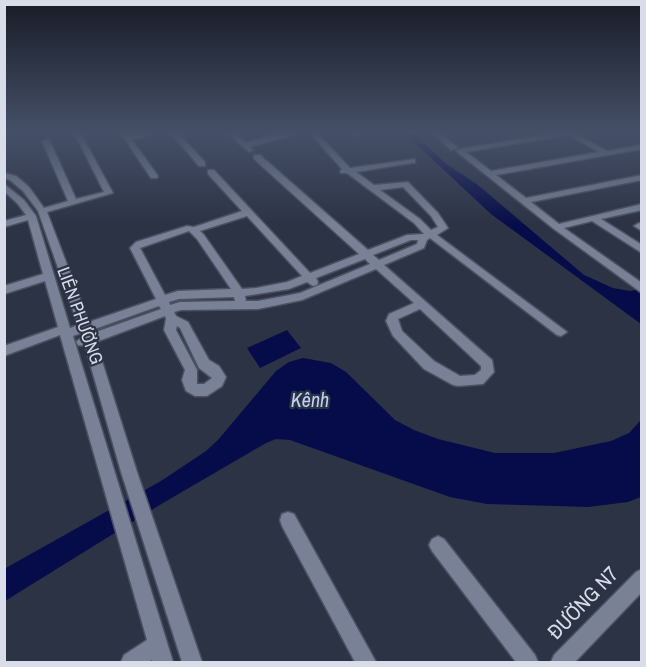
<!DOCTYPE html>
<meta charset="utf-8">
<style>
body{margin:0}
#map{position:relative;width:646px;height:667px;overflow:hidden;background:#2c3345;font-family:"Archivo Narrow",sans-serif}
canvas{display:block}
.frame{position:absolute;inset:0;border:6px solid #d8dde9;pointer-events:none}
</style>
<div id="map">
<canvas width="646" height="667"></canvas>
<div class="frame"></div>
</div>
<script>
const context = document.querySelector('canvas').getContext('2d');
context.lineJoin = 'round';
function fill(path, color) { context.fillStyle = color; context.fill(path, 'evenodd'); }
const shape = rows => new Path2D(rows.map(r => 'M' + r).join(''));
function trace(path, color, width, dash) { context.strokeStyle = color; context.lineWidth = width; context.lineCap = dash ? 'butt' : 'round'; context.setLineDash(dash || []); context.stroke(path); }
function label(font, color, halo, rows, align = 'center') {
  context.font = font + ' "Archivo Narrow",sans-serif'; context.lineWidth = 4.5; context.setLineDash([]); context.textBaseline = 'middle'; context.strokeStyle = halo; context.fillStyle = color; for (const [text, x, y, turn = 0] of rows) {
    context.save(); context.translate(x, y); context.rotate((+turn || 0) * Math.PI / 180); context.textAlign = isNaN(turn) ? turn : align; if (halo) context.strokeText(text, 0, 0); context.fillText(text, 0, 0); context.restore();
  }
}
fill(shape([
 [403,132,412,132,445,163,478,185,584,275,613,288,630,291,641,289,641,324,491,214],
 [287,330,301,348,260,368,247,348],
 [303,358,331,363,346,372,395,420,414,430,438,439,495,453,554,453,611,441,629,433,641,420,641,497,628,502,588,507,487,504,450,497,290,440,276,439,266,443,163,503,5,601,4,569,161,481,206,451,218,440,276,371,289,362]
]), '#060c49');
const minor = shape([
 [4,132,13,132,4,137,4,132],
 [74,132,80,132,113,193,47,212,89,322,156,299,130,248,136,242,187,226,194,227,242,211,208,174,208,170,214,170,310,273,359,254,254,159,254,155,260,155,368,250,407,235,424,234,414,223,347,173,341,173,340,171,342,169,309,132,316,132,350,168,415,159,415,163,412,163,356,172,374,185,408,182,438,213,448,228,437,235,567,332,561,336,557,335,430,238,427,240,424,248,384,265,492,360,494,372,483,384,458,386,453,385,424,369,393,336,386,321,389,314,414,303,376,269,302,300,258,309,181,310,174,312,176,316,188,322,209,360,219,366,226,377,222,386,207,396,195,396,186,391,182,380,185,370,164,330,166,319,165,316,96,342,137,472,202,662,182,662,121,472,85,346,78,345,76,342,82,337,81,333,73,336,173,662,153,662,152,660,148,662,121,662,124,655,147,640,60,335,4,356,4,346,58,327,45,281,4,294,4,286,43,274,28,220,4,227,4,221,26,215,18,204,4,191,4,184,24,200,36,216,70,328,78,325,38,211,23,191,10,180,4,178,4,173,16,176,29,187,44,208,68,201,42,141,46,139,50,141,76,199,104,192,74,132],
 [403,187,431,216,438,227,431,230,420,219,380,190,403,187],
 [247,216,302,276,287,282,256,288,242,289,204,235,200,231,247,216],
 [189,231,197,239,231,289,178,291,165,295,140,248,189,231],
 [411,240,418,240,417,244,379,260,373,255,411,240],
 [365,259,370,264,300,293,258,301,246,301,245,296,289,289,307,282,313,286,317,285,318,282,316,278,365,259],
 [234,297,235,301,180,302,170,305,169,302,179,299,234,297],
 [159,306,161,309,93,333,92,330,159,306],
 [420,309,481,366,481,370,475,375,460,376,434,361,402,331,398,319,420,309],
 [177,326,180,328,199,368,212,378,204,384,197,384,197,370,176,330,177,326],
 [120,132,127,132,130,136,147,132,159,132,132,140,158,176,157,178,151,178,120,132],
 [170,132,177,132,205,162,205,166,199,166,170,132],
 [226,132,233,132,246,143,268,136,290,132,305,132,249,147,253,150,249,152,226,132],
 [353,132,359,132,361,135,356,136,353,132],
 [432,132,439,132,458,148,451,150,432,132],
 [562,132,578,132,576,134,607,151,642,145,642,149,496,175,526,198,642,175,642,180,531,202,559,224,642,204,642,210,601,219,642,245,642,253,592,221,564,228,642,283,642,293,554,229,456,151,460,149,562,132],
 [569,135,599,152,491,171,466,152,569,135],
 [639,223,642,224,642,231,634,226,639,223],
 [288,512,294,514,376,662,355,662,282,526,280,520,282,514,288,512],
 [438,536,444,539,535,655,538,662,516,662,432,551,429,545,432,539,438,536],
 [642,569,642,592,575,662,551,662,554,655,636,572,642,569]
]);
trace(minor, '#4b5160', 3);
fill(minor, '#788196');
const sky = context.createLinearGradient(0, 0, 0, 225);
sky.addColorStop(0, '#181c26');
sky.addColorStop(0.59, '#455068');
sky.addColorStop(1, '#45506800');
context.fillStyle = sky;
context.fillRect(0, 0, 646, 225);
label('18px', '#d8dde9', '#2c3345', [
 ["LIÊN PHƯỜNG",79,316,70]
]);
label('italic 20px', '#c3d2f8', '#2c3345', [
 ["Kênh",310,402]
]);
label('21px', '#d8dde9', '#2c3345', [
 ["ĐƯỜNG N7",584,604,-46]
]);
</script>
